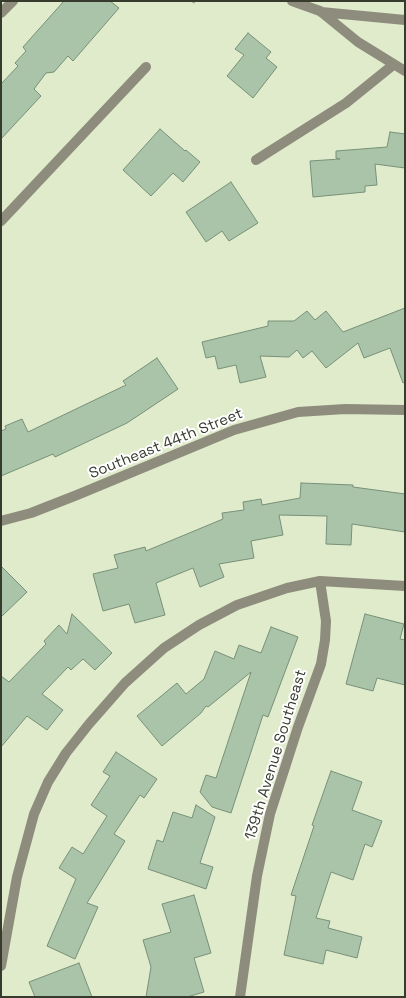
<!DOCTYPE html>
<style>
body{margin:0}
#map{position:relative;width:406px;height:998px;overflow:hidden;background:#dfebca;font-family:"Space Grotesk",sans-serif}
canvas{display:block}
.frame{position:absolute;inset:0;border:2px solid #373b2e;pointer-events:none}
</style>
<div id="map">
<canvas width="406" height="998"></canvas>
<div class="frame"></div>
</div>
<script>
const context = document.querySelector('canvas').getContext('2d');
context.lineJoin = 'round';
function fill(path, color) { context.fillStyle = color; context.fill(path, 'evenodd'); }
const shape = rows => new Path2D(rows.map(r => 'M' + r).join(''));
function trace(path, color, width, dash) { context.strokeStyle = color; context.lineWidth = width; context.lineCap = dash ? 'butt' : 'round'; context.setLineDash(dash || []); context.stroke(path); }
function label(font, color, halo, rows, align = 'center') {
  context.font = font + ' "Space Grotesk",sans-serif'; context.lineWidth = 4; context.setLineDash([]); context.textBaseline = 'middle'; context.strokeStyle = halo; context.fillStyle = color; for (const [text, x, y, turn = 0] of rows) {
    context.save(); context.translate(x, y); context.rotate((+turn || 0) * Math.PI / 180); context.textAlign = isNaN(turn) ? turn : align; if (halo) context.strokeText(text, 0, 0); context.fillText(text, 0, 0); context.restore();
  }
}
const building = shape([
 [64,1,110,1,119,8,73,61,68,56,54,72,46,73,34,89,41,96,1,139,1,84,18,66,15,63,26,51,23,47,64,1],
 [248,33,271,52,266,58,277,67,253,98,227,76,244,55,235,49,248,33],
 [160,129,185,151,186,150,200,162,183,182,173,173,151,196,123,170,160,129],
 [390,132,405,134,405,168,375,164,377,185,365,186,365,192,313,197,310,161,340,159,336,158,336,151,387,147,390,132],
 [231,182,258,223,229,241,222,231,206,242,186,212,231,182],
 [405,308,405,382,403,383,390,348,364,358,358,343,326,368,312,351,303,358,297,350,289,357,260,356,266,377,240,383,236,365,218,369,215,356,206,358,202,342,268,326,268,321,294,321,307,311,315,320,326,311,343,332,405,308],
 [157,358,178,389,127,423,55,457,53,454,1,476,1,431,6,429,5,426,22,419,28,432,126,385,123,381,157,358],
 [301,483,353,485,353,487,405,494,405,532,352,524,351,545,326,544,327,516,279,515,283,535,251,541,254,558,219,564,224,577,200,587,193,568,156,583,165,615,135,623,129,604,103,611,93,574,118,568,114,555,145,547,146,551,223,519,222,513,244,510,243,502,261,499,262,505,300,498,301,483],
 [1,566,27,592,1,617,1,566],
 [72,614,112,653,95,670,83,659,71,670,68,667,42,694,63,710,47,730,27,716,1,747,1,676,9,682,46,644,44,641,59,625,67,634,72,614],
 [365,614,404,624,400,639,405,640,405,685,377,678,373,691,346,684,365,614],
 [271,627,298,637,268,717,263,715,231,813,212,807,200,792,206,775,216,778,251,672,208,707,206,706,201,713,162,746,137,716,177,683,186,694,204,679,215,651,234,659,239,645,261,653,271,627],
 [116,752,157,779,144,798,140,795,114,834,125,841,87,903,98,907,75,959,47,946,76,879,59,868,72,847,83,854,107,816,91,805,110,776,103,772,116,752],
 [331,771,362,782,352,810,382,821,372,847,365,844,353,880,331,872,316,918,330,921,328,928,362,937,357,958,326,950,323,964,284,955,296,896,291,895,314,826,312,825,331,771],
 [196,805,215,817,200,863,213,867,206,889,148,869,157,840,163,842,173,812,192,818,196,805],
 [194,895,211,953,194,958,204,992,187,997,146,997,151,967,143,940,171,932,162,904,194,895],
 [79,963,92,997,35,997,29,982,79,963]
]);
fill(building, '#aac4aa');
trace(building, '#779077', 1);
trace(shape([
 [193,3,194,1]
]), '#a5ae94', 3, [4, 2.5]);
trace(shape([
 [256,160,346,103,393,65],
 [1,221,146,67]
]), '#8e8c7d', 10);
trace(shape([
 [292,1,320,11,358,42,405,71],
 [321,12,405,20],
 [1,13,13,1],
 [1,521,31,513,77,495,234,430,298,412,345,409,405,410],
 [1,966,17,877,34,814,48,782,66,753,89,724,125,683,164,648,199,625,237,605,287,588,320,581,405,586],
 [240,997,257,876,270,814,298,727,321,664,325,640,326,621,320,581]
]), '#8e8c7d', 10);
label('15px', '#373b2e', '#fff', [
 ["Southeast 44th Street",166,444,-22],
 ["139th Avenue Southeast",276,755,-73]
]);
</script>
